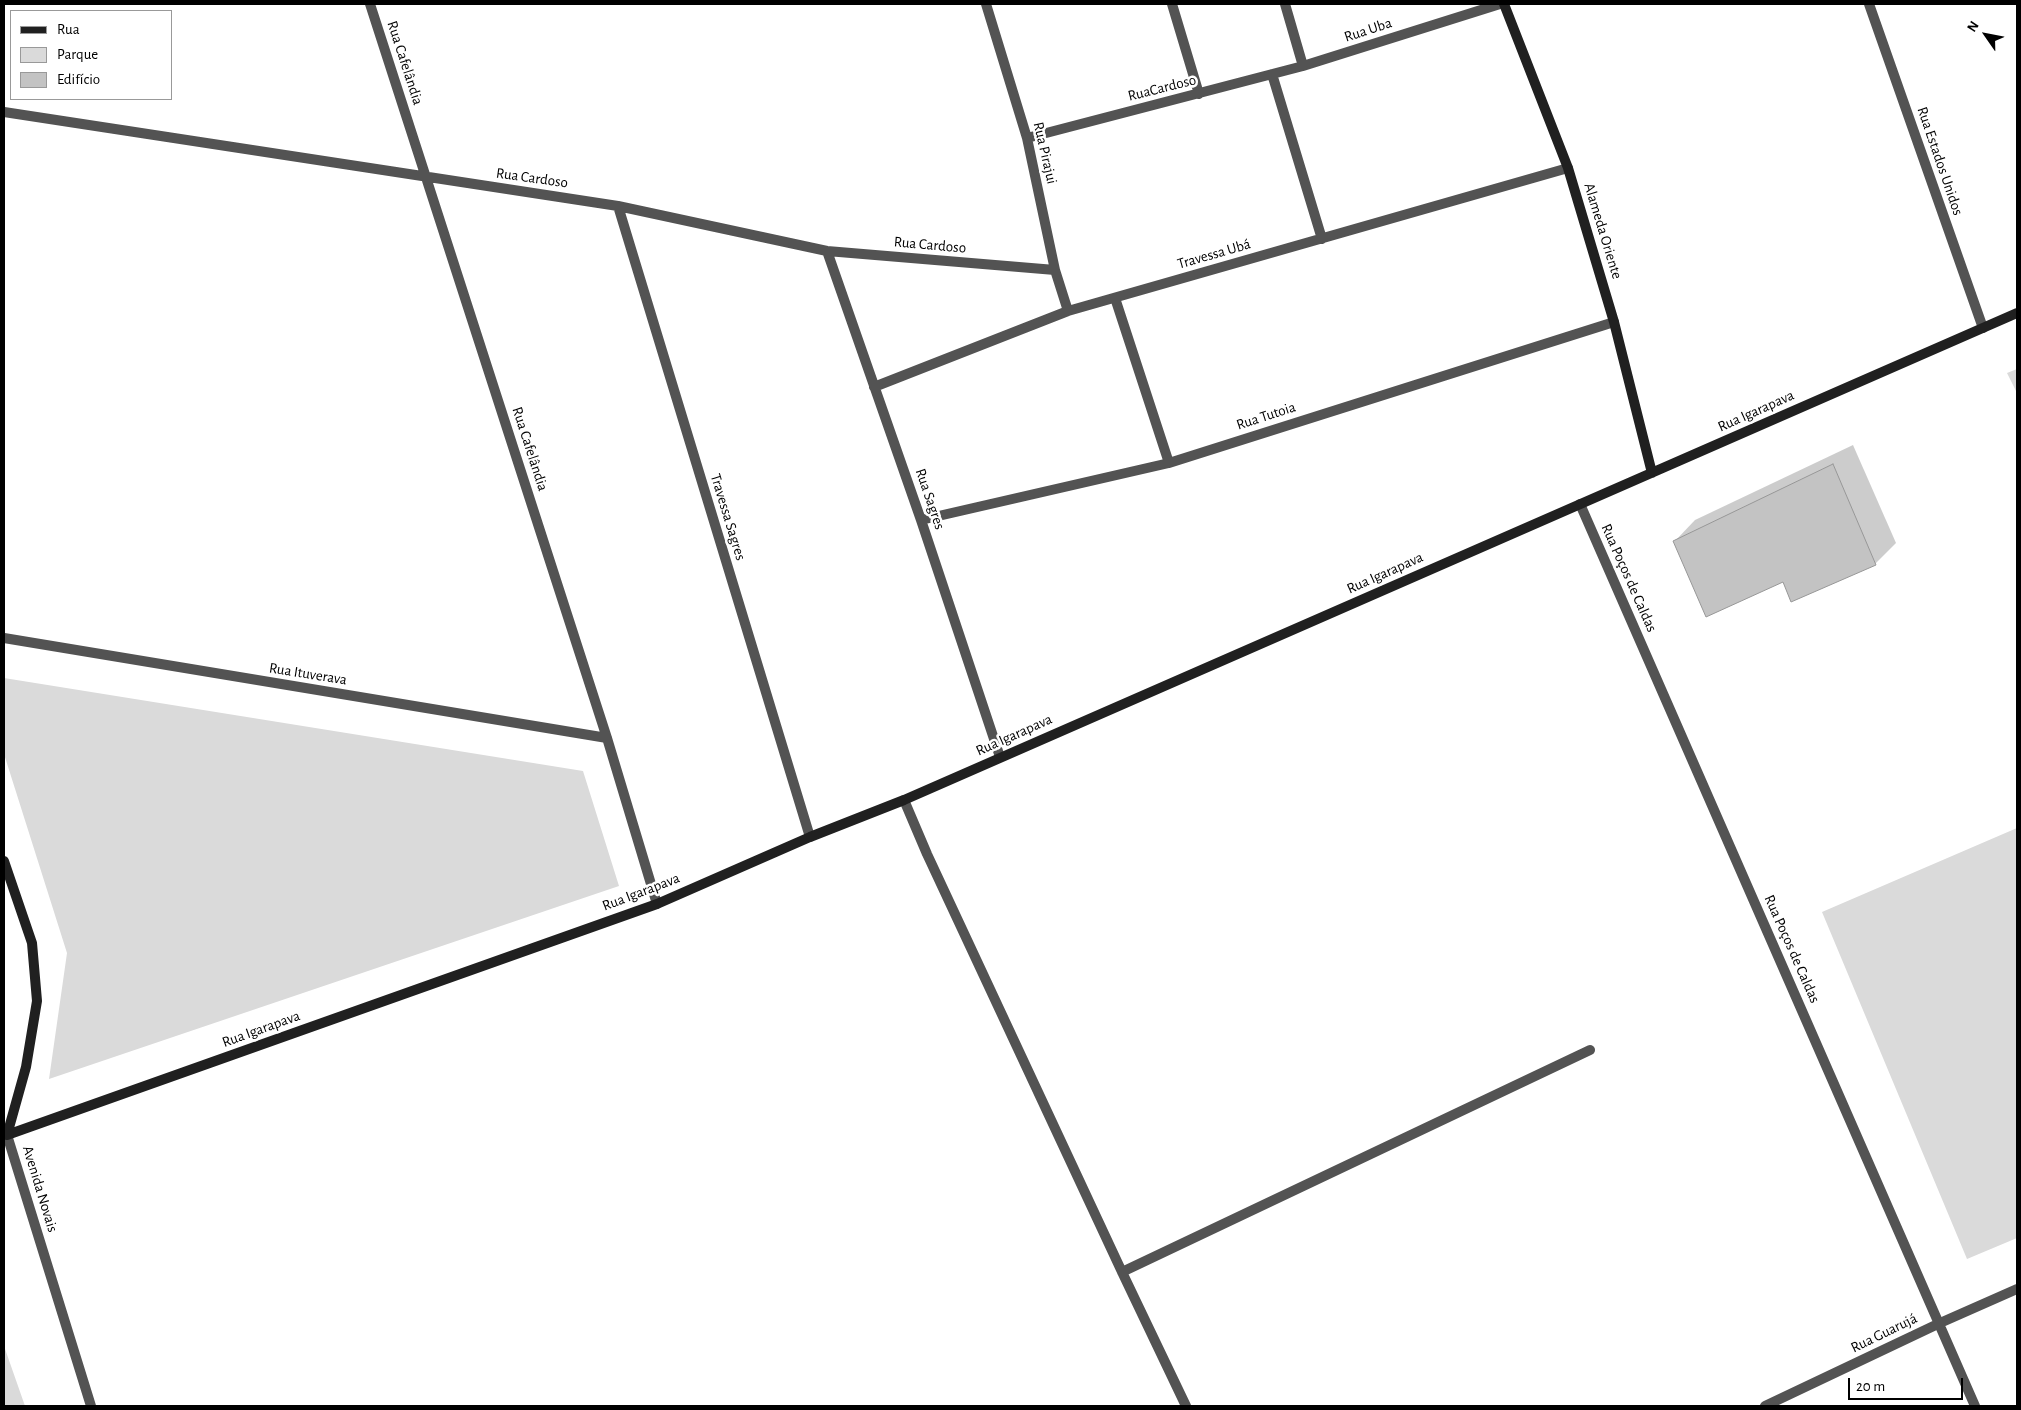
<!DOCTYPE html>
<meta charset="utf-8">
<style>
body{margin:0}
#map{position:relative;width:2021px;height:1410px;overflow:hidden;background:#fff;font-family:"Alegreya Sans",sans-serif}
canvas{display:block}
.frame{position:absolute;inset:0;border:5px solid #000;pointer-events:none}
.legend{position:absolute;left:10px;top:10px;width:162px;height:90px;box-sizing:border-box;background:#fff;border:1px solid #999;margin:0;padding:6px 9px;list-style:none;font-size:15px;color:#000}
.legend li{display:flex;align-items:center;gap:10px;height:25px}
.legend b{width:25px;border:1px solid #999}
.north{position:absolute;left:1961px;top:10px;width:50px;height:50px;-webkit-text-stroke:4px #fff;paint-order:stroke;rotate:303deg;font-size:14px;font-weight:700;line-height:20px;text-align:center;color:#000}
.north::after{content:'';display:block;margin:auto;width:18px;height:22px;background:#000;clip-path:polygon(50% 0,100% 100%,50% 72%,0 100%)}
.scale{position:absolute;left:1848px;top:1378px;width:115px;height:22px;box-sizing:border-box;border:2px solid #000;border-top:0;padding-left:6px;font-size:15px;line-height:18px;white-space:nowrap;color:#000;-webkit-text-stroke:4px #fff;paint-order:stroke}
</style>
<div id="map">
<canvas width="2021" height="1410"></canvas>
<div class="frame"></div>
<ul class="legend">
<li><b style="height:6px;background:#202020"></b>Rua</li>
<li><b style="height:14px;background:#dadada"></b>Parque</li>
<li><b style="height:14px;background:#c3c3c3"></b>Edifício</li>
</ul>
<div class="north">N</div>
<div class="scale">20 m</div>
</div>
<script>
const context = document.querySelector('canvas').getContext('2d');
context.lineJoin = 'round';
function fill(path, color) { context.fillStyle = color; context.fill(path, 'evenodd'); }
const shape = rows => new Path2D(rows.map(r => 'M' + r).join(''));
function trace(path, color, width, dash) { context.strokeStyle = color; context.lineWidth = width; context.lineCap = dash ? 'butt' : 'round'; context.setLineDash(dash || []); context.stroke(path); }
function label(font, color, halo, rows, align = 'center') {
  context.font = font + ' "Alegreya Sans",sans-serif'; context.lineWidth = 5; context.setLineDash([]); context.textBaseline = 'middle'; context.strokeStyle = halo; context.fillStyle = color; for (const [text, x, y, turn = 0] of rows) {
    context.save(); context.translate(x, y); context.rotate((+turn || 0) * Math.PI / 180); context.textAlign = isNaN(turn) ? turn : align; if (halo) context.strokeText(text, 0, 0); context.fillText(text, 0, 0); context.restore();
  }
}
fill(shape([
 [2017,369,2017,393,2007,373],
 [4,678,583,771,619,886,49,1079,67,953,4,754],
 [2017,828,2017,1238,1967,1259,1822,912],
 [4,1346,25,1406,4,1406]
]), '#dadada');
fill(shape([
 [1853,445,1896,543,1875,564,1783,581,1675,541,1695,520]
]), '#0003');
const building = shape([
 [1833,464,1876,565,1791,602,1783,582,1706,617,1673,541,1833,464]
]);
fill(building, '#c3c3c3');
trace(building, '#979797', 1);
trace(shape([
 [904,800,927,854,1122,1272,1186,1406],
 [1122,1272,1590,1050]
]), '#535353', 10);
trace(shape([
 [370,4,607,738,657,904],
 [986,4,1027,138,1055,270,1068,311],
 [1172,4,1199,94],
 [1285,4,1303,66],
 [1869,4,1983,328],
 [1272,74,1322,239],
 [4,112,618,206,827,251,1055,270],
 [1027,138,1303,66,1500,4],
 [618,206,810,837],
 [827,251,921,520,1000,757],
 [1115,298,1169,463],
 [874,387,1068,311,1568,168],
 [1580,504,1975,1406],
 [921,520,1169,463,1614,322],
 [4,638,607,738],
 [4,1137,7,1135,91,1406],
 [1765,1406,1940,1323,2017,1289]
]), '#535353', 10);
trace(shape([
 [1504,4,1568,168,1614,322,1652,473],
 [4,861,32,943,37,1001,26,1067,7,1135],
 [7,1135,657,904,810,837,904,800,2017,313]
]), '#202020', 10);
label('15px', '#000', '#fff', [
 ["Rua Uba",1368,30,-18],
 ["Rua Cafelândia",405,63,72],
 ["RuaCardoso",1162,88,-14],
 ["Rua Pirajui",1045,153,77],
 ["Rua Estados Unidos",1940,161,71],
 ["Rua Cardoso",532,178,8],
 ["Alameda Oriente",1603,231,73],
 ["Rua Cardoso",930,245,5],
 ["Travessa Ubá",1214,254,-16],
 ["Rua Igarapava",1756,411,-24],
 ["Rua Tutoia",1266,416,-18],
 ["Rua Cafelândia",530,449,72],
 ["Rua Sagres",930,499,71],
 ["Travessa Sagres",728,517,73],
 ["Rua Igarapava",1385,573,-24],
 ["Rua Poços de Caldas",1629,578,66],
 ["Rua Ituverava",308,674,9],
 ["Rua Igarapava",1014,735,-24],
 ["Rua Igarapava",641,892,-21],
 ["Rua Poços de Caldas",1792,949,66],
 ["Rua Igarapava",261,1029,-20],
 ["Avenida Novais",40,1189,73],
 ["Rua Guarujá",1884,1333,-26]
]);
</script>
